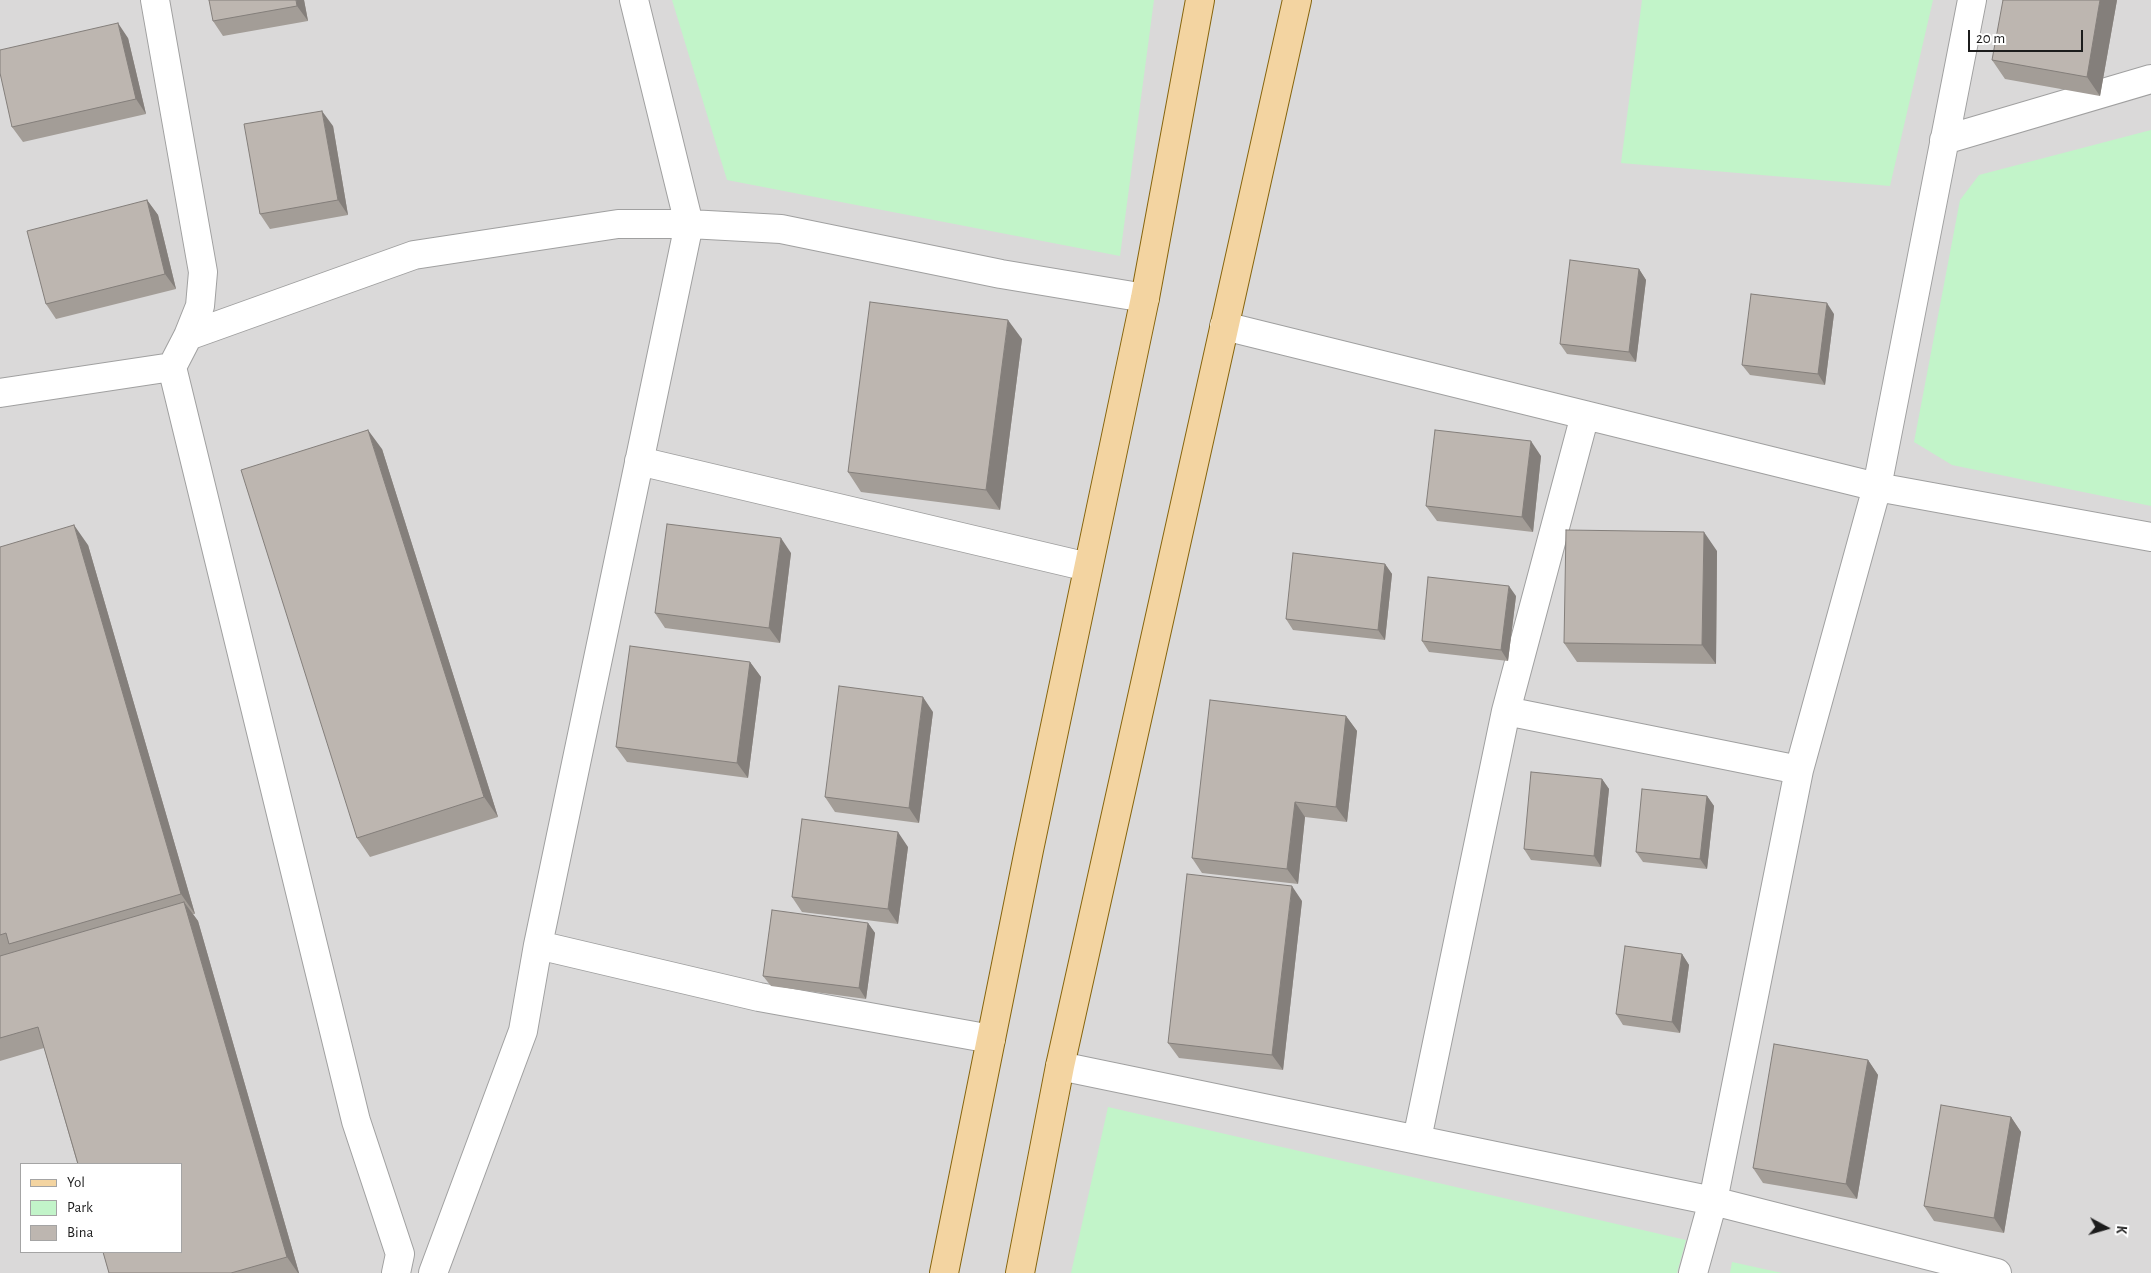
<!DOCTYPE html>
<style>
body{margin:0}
#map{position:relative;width:2151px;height:1273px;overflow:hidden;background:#edeae3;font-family:"Alegreya Sans",sans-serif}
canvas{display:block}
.legend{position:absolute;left:20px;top:1163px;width:162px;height:90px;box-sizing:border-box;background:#fff;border:1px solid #a4a4a4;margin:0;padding:6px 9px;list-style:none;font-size:15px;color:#1c1c1c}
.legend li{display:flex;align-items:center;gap:10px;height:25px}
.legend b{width:25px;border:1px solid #a4a4a4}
.north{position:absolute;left:2081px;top:1203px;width:50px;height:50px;-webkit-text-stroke:4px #fff;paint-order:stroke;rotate:96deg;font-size:14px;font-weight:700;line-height:20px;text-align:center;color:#1c1c1c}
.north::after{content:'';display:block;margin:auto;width:18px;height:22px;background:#1c1c1c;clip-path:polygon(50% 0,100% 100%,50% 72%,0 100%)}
.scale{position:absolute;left:1968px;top:30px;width:115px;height:22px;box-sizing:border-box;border:2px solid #1c1c1c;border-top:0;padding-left:6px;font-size:15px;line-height:18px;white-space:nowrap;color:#1c1c1c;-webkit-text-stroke:4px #fff;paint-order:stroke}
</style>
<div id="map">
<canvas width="2151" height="1273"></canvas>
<ul class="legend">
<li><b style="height:6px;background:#f3d4a1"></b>Yol</li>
<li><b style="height:14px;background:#c2f4c9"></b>Park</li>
<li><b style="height:14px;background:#bdb6b0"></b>Bina</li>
</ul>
<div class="north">K</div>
<div class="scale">20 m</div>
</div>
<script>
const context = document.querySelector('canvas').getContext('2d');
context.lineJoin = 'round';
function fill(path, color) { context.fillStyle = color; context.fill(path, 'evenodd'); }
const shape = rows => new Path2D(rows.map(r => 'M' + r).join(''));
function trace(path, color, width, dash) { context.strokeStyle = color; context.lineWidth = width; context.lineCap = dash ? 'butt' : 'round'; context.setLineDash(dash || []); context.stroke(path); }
fill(shape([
 [0,0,2151,0,2151,1273,0,1273],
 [21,1164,181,1164,181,1252,21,1252]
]), '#dad9d9');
fill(shape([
 [672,0,1154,0,1120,256,727,180],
 [1642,0,1933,0,1890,186,1621,163],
 [2151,130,2151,506,1952,465,1914,442,1960,200,1979,175],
 [1108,1107,1686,1240,1677,1273,1071,1273],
 [1732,1262,1782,1273,1730,1273]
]), '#c2f4c9');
const minor = shape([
 [155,0,203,272,200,306,188,336,172,367,356,1121,400,1254,396,1273],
 [1944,140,2151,79],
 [1224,326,1877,487,2151,537],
 [188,336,414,255,618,224,689,224,781,229,1001,274,1145,298],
 [0,393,172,367],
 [639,461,1088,567],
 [1506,711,1799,770],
 [538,945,759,997,991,1039],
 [1060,1066,1713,1201,1997,1273],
 [1417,1139,1506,711,1585,415],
 [433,1273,523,1031,538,945,689,224,634,0],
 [1693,1273,1713,1201,1799,770,1877,487,1972,0]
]);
const major = shape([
 [944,1273,1029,850,1145,298,1200,0],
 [1020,1273,1060,1066,1297,0]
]);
trace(minor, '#a0a0a0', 30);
trace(major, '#87650d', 30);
trace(minor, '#fff', 28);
trace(major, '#f3d4a1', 28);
fill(shape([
 [304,0,308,21,223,36,213,21],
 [2117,0,2100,96,2005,79,1992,60],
 [128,38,146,114,23,142,12,127],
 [333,126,348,215,270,229,260,214],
 [147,200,158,215,176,289,56,319,46,304],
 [1639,269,1646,280,1636,362,1567,354,1560,344],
 [1834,314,1825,385,1750,375,1742,365],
 [1022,339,1000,510,861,492,848,472],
 [382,449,498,817,370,857,357,838],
 [1541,456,1533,532,1437,521,1426,506],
 [88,545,195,914,193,914,198,921,299,1273,109,1273,44,1048,0,1061,0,547],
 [1717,551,1716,664,1577,662,1564,643],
 [791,553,780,643,665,628,655,613],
 [1385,564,1392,574,1385,640,1293,630,1286,619],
 [1516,596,1508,661,1429,652,1422,641],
 [750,662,761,677,748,778,627,762,616,747],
 [933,712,919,823,835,812,825,797],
 [1346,716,1357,731,1347,822,1305,817,1298,884,1202,873,1192,858],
 [1602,779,1609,789,1601,867,1531,860,1524,849],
 [1707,796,1714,806,1707,869,1643,862,1636,852],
 [908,847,898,924,802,912,792,897],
 [1302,901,1283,1070,1179,1058,1168,1043],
 [868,923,875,933,866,999,771,986,763,976],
 [1682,954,1689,965,1680,1033,1623,1025,1616,1014],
 [1868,1060,1878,1075,1857,1199,1763,1183,1753,1168],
 [2011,1117,2021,1132,2004,1233,1934,1221,1924,1206]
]), '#a39d97');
fill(shape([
 [296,0,304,0,308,21,297,6],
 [2100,0,2117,0,2100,96,2087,77],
 [118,23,128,38,146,114,136,99],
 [322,111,333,126,348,215,338,200],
 [147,200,158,215,176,289,165,274],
 [1639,269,1646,280,1636,362,1629,352],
 [1827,303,1834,314,1825,385,1818,374],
 [1008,320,1022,339,1000,510,986,490],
 [368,430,382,449,498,817,484,797],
 [1531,441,1541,456,1533,532,1522,517],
 [74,525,88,545,195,914,181,894],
 [1704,532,1717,551,1716,664,1702,645],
 [781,538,791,553,780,643,769,628],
 [1385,564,1392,574,1385,640,1378,630],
 [1509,586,1516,596,1508,661,1501,650],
 [750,662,761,677,748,778,737,763],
 [923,697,933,712,919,823,909,808],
 [1346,716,1357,731,1347,822,1336,807],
 [1602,779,1609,789,1601,867,1594,856],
 [1707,796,1714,806,1707,869,1700,859],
 [1295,802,1305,817,1298,884,1287,869],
 [898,832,908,847,898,924,888,909],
 [1292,886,1302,901,1283,1070,1272,1055],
 [184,902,198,921,299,1273,298,1273,287,1257],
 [868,923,875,933,866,999,859,988],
 [1682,954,1689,965,1680,1033,1672,1022],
 [1868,1060,1878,1075,1857,1199,1846,1184],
 [2011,1117,2021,1132,2004,1233,1994,1218]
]), '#847f7b');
const building = shape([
 [209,0,296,0,297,6,213,21,209,0],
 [2003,0,2100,0,2087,77,1992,60,2003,0],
 [118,23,136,99,12,127,0,73,0,50,118,23],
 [322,111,338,200,260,214,244,124,322,111],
 [147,200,165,274,46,304,27,231,147,200],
 [1570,260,1639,269,1629,352,1560,344,1570,260],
 [1751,294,1827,303,1818,374,1742,365,1751,294],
 [870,302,1008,320,986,490,848,472,870,302],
 [368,430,484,797,357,838,241,470,368,430],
 [1435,430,1531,441,1522,517,1426,506,1435,430],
 [667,524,781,538,769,628,655,613,667,524],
 [74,525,181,894,9,944,6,933,0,935,0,547,74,525],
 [1566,530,1704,532,1702,645,1564,643,1566,530],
 [1293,553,1385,564,1378,630,1286,619,1293,553],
 [1428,577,1509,586,1501,650,1422,641,1428,577],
 [630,646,750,662,737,763,616,747,630,646],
 [839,686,923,697,909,808,825,797,839,686],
 [1210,700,1346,716,1336,807,1295,802,1287,869,1192,858,1210,700],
 [1531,772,1602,779,1594,856,1524,849,1531,772],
 [1642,789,1707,796,1700,859,1636,852,1642,789],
 [802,819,898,832,888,909,792,897,802,819],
 [1187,874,1292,886,1272,1055,1168,1043,1187,874],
 [184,902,287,1257,231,1273,109,1273,103,1252,181,1252,181,1164,78,1164,38,1027,0,1038,0,956,184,902],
 [772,910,868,923,859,988,763,976,772,910],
 [1625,946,1682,954,1672,1022,1616,1014,1625,946],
 [1774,1044,1868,1060,1846,1184,1753,1168,1774,1044],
 [1941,1105,2011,1117,1994,1218,1924,1206,1941,1105]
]);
fill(building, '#bdb6b0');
trace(building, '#847f7b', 1);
</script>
